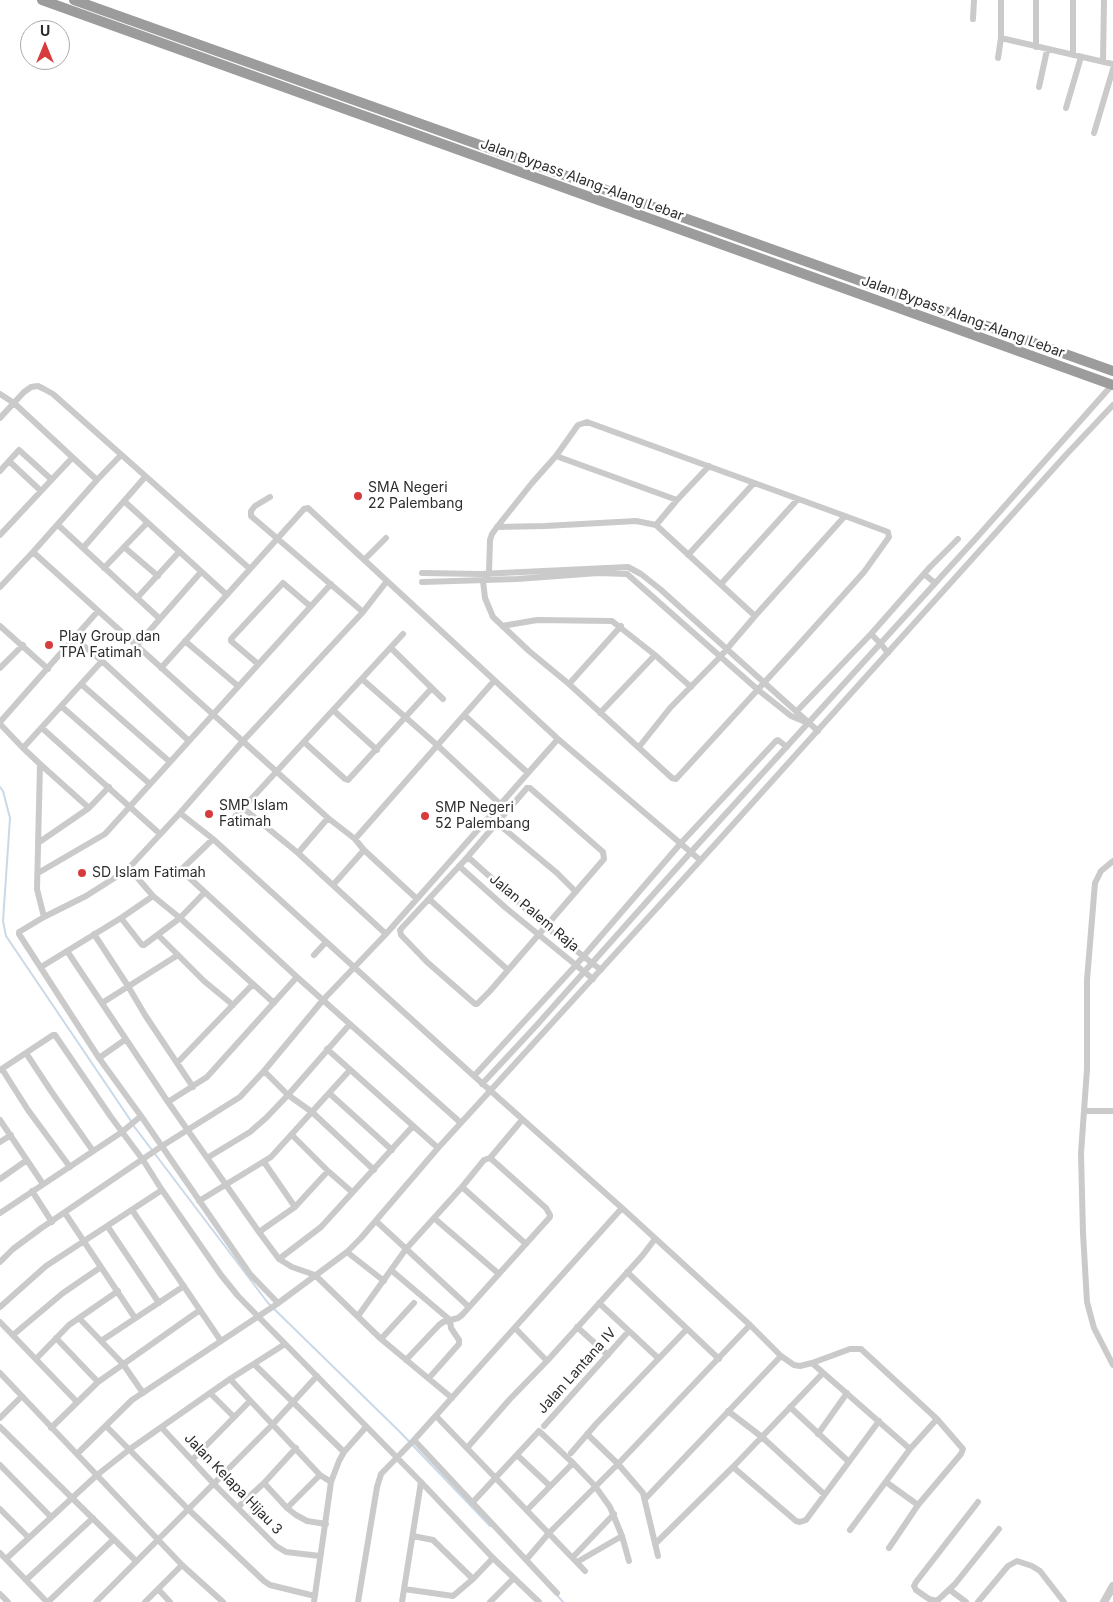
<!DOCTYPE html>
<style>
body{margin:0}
#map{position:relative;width:1113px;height:1602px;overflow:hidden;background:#fff;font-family:Inter,sans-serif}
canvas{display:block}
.north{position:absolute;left:20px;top:20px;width:50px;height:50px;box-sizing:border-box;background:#fff;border:1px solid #ababab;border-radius:50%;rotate:0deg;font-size:14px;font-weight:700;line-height:20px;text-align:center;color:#2d2d2d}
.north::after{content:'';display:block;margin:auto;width:18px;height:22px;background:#d73c3c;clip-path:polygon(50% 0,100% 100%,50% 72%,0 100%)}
</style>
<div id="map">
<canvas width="1113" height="1602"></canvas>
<div class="north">U</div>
</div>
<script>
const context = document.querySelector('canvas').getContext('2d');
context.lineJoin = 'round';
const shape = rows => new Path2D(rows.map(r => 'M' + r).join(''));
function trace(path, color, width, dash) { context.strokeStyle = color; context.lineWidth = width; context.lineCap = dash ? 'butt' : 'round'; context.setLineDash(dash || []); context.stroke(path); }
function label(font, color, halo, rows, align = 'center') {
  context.font = font + ' Inter,sans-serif'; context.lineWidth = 5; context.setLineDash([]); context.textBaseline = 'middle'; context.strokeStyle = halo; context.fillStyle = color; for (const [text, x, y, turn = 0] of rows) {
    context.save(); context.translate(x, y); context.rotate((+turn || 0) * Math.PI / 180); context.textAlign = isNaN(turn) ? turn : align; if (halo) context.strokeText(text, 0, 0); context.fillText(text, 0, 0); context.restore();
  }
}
trace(shape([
 [0,787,3,791,10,818,3,921,6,936,131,1121],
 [133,1125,268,1303,400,1432,490,1526],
 [556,1594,563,1602]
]), '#c9d9e8', 2);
trace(shape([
 [973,19,974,0],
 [1001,38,1113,64],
 [1036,47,1036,0],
 [1073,55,1073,0],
 [998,58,1001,38,1001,0],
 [1103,62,1104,0],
 [1039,87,1047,50],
 [1066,108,1081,57],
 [1094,133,1113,69],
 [0,394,14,403,97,480],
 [0,418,24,392,31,387,38,386,44,389,53,394,250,569],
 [556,456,677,500,709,466],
 [9,461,41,491],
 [0,471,19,450,51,479],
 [270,497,255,506,251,511,251,516,363,612],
 [124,501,227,595],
 [58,525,160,619],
 [656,525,677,500],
 [497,527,545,526,636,521,656,525,755,616,845,516,587,422,578,425,556,456,532,483,497,527,492,534,490,540,489,573,483,581,485,598,493,617,529,651,569,684,672,778,676,779,794,650,864,572,889,537,888,532,845,516],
 [0,535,72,458],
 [124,547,158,576],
 [83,548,145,477],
 [33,552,328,818,355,839,364,850,417,899],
 [688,555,754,483],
 [364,560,386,538],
 [104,568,147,523],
 [422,573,480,574,628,567,641,574,660,589,818,731],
 [924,574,935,583],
 [422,582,517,579,598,573,627,574,757,689,791,716,808,723],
 [721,584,798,499],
 [0,587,33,552,97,480,121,455],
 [137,598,179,552],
 [0,626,48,669],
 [502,626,537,620,612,621,655,655,691,687],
 [871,634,881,644,888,653],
 [74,638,102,661,189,741],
 [185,641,238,686],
 [137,645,201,572],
 [391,648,443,699],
 [258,664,231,641,231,639,283,583,310,606],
 [0,668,23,645],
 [161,668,304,509,308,508,558,739,700,860],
 [362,679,437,745,500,804],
 [81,684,170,762],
 [569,684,621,626],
 [61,706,150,784],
 [333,710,377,750],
 [797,711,871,634,930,567,958,539],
 [600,713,655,655],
 [464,715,528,773],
 [42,728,160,834],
 [304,742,345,779,348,780,431,689],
 [639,747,670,708,720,657,755,616],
 [23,748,102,661],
 [40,764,89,808],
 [527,788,530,788,603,852,604,859,490,991,477,1004,475,1004,427,962,401,935,400,930,464,861,527,788],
 [180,813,213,839,474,1076,622,1208,750,1325,781,1356,794,1365,800,1366,812,1363,910,1449],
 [229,823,243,808],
 [497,823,557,873,576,892],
 [213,839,183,868,183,872,297,977,461,1123],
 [355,839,494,681],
 [38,843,89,808,109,787],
 [298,853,328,818],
 [468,857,546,927,601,970],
 [1113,861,1101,871,1095,883,1087,980,1087,1069,1081,1153,1083,1233,1087,1302,1094,1328,1113,1365],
 [459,866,506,908,593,979],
 [129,868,153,896,180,918,274,1003],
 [38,873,105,834,331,584],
 [333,885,364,850],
 [429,899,508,970],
 [44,917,37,889,40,764,23,748,1,725,0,722,98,611],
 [121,918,142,945,144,945,180,918,204,893],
 [94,934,128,986,145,1015,193,1087],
 [386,934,298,853,243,808,403,634],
 [158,935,204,981,233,1005],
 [67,951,168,1102,259,1232,279,1259,292,1267,315,1275,381,1339,452,1398],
 [314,955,326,942],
 [41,967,121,918,153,896],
 [102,1003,178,955],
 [327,1049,438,1148],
 [26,1053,51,1091,93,1151],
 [99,1058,126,1039],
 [177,1063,253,984],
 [2,1069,28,1110,70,1167],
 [0,1070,53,1035,55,1035,111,1117,143,1160,162,1190,221,1275,238,1296,421,1482,493,1558,539,1602],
 [264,1071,288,1095,312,1112,374,1170],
 [474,1076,576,965,681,843,776,741,778,740,787,747],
 [482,1084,535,1027,691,852,979,535,1112,385],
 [329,1093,392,1150],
 [168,1102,207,1077,297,977],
 [1084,1111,1113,1111],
 [0,1120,43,1184],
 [292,1135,328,1171,352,1192],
 [0,1142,11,1135],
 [207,1158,250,1132,266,1118,288,1095,350,1024],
 [490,1158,522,1120],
 [264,1162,295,1207],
 [0,1179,27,1160],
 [462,1187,526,1244],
 [32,1191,52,1222],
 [199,1201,271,1157,350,1070],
 [132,1210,221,1341],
 [0,1213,122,1132,141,1116],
 [65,1213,135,1318],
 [434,1218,499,1274],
 [376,1221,469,1307],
 [108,1227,159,1303],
 [259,1232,295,1207,328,1171],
 [347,1252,384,1281],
 [279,1259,321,1227,413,1126],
 [0,1262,13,1249,40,1229,162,1146,240,1097,264,1071,323,1000,386,934,558,739],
 [391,1270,450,1320,451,1328,459,1340,459,1344,429,1378],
 [627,1272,719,1359],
 [278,1303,250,1274,141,1116,99,1058,19,934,19,932,44,917,86,896,127,870,180,813,243,741,363,612,387,581],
 [599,1303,658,1358],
 [0,1307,46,1266,162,1190],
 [358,1316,406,1249,462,1187,484,1160,490,1158,497,1164,546,1208,550,1215,550,1217,462,1315,458,1318,443,1322,439,1325,406,1360],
 [79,1318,123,1364,143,1393],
 [0,1322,77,1402],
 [577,1327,608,1355],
 [515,1328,547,1361],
 [13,1335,63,1293,101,1267],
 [56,1338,98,1382],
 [381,1339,414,1303],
 [101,1341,184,1286],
 [36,1359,69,1325,118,1291],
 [812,1363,850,1349,861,1349,937,1419,963,1449,961,1454,918,1505,889,1548],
 [254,1364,344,1452],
 [0,1373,182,1565,223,1602],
 [230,1379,320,1475,331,1482],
 [210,1393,234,1417],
 [790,1407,849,1462],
 [728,1411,762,1437,824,1494],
 [436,1416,585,1571],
 [0,1418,22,1396],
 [106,1426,189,1510,264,1581,270,1585,315,1596],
 [544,1426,628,1332],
 [0,1427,136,1561],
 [51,1428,98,1382,200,1310],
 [162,1428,214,1484,276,1546,286,1552,320,1556],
 [587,1434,618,1464,643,1493,658,1556],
 [818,1434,847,1393],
 [414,1440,557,1593],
 [467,1448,510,1399,547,1361,642,1256,655,1239],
 [571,1453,596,1424,687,1329],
 [77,1454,132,1400,277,1304,347,1252,361,1238,438,1148,719,840,1064,457,1113,405],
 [517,1455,550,1486],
 [192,1460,250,1401],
 [0,1465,51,1517],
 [733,1467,796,1521,800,1522,806,1520,879,1421],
 [886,1482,918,1505],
 [264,1483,287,1508,296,1515,307,1521,326,1524],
 [645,1499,781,1356],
 [978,1502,916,1582,914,1586,916,1590,929,1599,937,1601,955,1584,999,1529],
 [472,1503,539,1431,573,1463,595,1486,610,1507,622,1536,629,1561],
 [238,1507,264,1483,296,1448],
 [287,1508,320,1475],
 [0,1509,29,1538],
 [527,1510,573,1463],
 [850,1530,910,1449,937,1419],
 [413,1536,433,1540,473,1579],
 [655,1544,733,1467,823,1373],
 [0,1553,47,1602],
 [573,1557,614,1514],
 [6,1559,97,1475,130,1449,230,1379,285,1344],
 [526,1560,549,1533,618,1464,750,1325],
 [577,1562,622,1536],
 [26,1580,93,1518],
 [158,1589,170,1602],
 [404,1589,453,1596,473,1579,493,1558],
 [950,1590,966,1602],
 [0,1594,8,1602],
 [48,1602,114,1539],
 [96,1602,272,1425,317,1376],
 [145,1602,182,1565],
 [314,1602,331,1482,339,1461,344,1452,366,1427],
 [358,1602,377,1487,381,1474,414,1440,622,1208],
 [402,1602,421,1482],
 [490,1602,514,1578],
 [978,1602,1008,1566,1017,1561,1032,1566,1040,1571,1064,1602]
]), '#cacaca', 6);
trace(shape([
 [1104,1602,1113,1586]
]), '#cacaca', 8);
trace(shape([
 [42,0,1113,385],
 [74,0,1113,371]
]), '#9c9c9c', 10);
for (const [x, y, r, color] of [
 [358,496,5,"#d73c3c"],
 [49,645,5,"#d73c3c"],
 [209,814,5,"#d73c3c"],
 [425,816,5,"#d73c3c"],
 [82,873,5,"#d73c3c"]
]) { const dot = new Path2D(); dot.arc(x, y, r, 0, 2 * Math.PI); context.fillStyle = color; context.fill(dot); trace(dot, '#fff', 2); }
label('14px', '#2d2d2d', '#fff', [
 ["Jalan Bypass Alang-Alang Lebar",582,180,20],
 ["Jalan Bypass Alang-Alang Lebar",963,317,20],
 ["Jalan Palem Raja",534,913,40],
 ["Jalan Lantana IV",577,1371,-48],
 ["Jalan Kelapa Hijau 3",233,1484,46]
]);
label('14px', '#2d2d2d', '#fff', [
 ["SMA Negeri",368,488],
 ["22 Palembang",368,504],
 ["Play Group dan",59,637],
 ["TPA Fatimah",59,653],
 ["SMP Islam",219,806],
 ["Fatimah",219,822],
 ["SMP Negeri",435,808],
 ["52 Palembang",435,824],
 ["SD Islam Fatimah",92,873]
], 'left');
</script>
